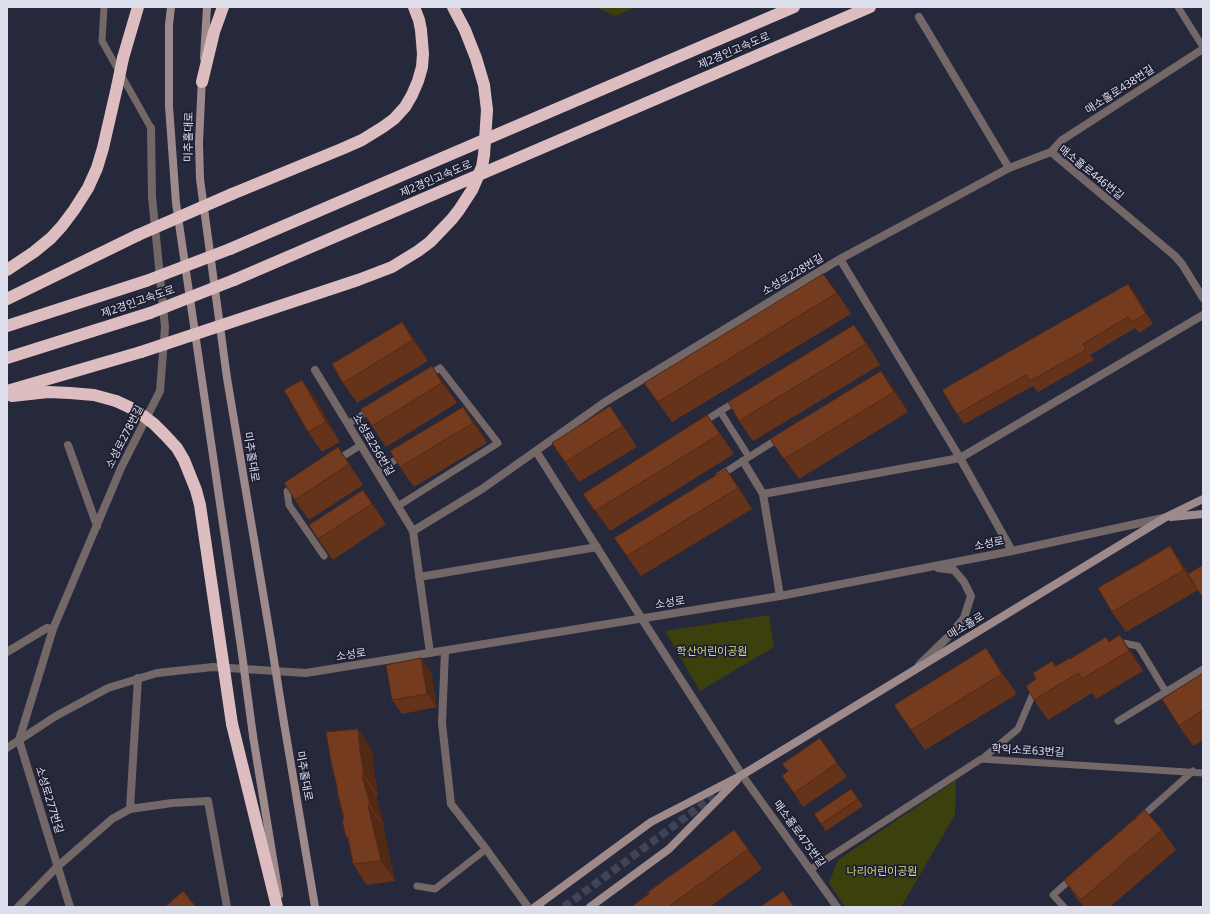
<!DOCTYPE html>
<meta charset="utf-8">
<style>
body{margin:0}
#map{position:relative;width:1210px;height:914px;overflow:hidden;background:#26283c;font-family:"Noto Sans",sans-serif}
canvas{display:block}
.frame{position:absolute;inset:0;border:8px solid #dddfec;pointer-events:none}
</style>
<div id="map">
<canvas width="1210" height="914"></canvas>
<div class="frame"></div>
</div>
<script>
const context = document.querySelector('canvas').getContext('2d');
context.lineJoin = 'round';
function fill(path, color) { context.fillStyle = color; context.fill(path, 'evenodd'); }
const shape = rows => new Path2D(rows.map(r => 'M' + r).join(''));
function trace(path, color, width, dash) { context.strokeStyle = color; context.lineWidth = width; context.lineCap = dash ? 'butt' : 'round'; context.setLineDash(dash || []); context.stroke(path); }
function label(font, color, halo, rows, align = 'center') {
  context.font = font + ' "Noto Sans","Noto Sans KR",sans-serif'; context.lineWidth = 3.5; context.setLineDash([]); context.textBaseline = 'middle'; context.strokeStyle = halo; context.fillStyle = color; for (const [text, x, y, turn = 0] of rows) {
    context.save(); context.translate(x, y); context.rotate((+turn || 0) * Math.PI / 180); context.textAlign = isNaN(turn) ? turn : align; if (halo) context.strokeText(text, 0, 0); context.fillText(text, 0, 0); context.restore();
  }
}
fill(shape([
 [596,7,636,7,615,16],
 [769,615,774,647,700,691,665,631],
 [956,780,955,815,901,907,845,907,829,883,838,860]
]), '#3c400c');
trace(shape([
 [564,907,729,785]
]), '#414356', 8, [8, 4]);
trace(shape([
 [104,7,102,41,151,128],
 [1178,7,1203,47],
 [720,411,749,457],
 [703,422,738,400],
 [348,424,372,409],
 [337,460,361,445],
 [377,471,404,455],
 [719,476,779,438],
 [296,486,287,491,289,505,324,556],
 [398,506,498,443,440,368,427,376],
 [1118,642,1138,646,1166,692],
 [1118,721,1203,669],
 [982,759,1018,729,1035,689],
 [1139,819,1193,771],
 [811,869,981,759,1203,773],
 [417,886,435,889,486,849],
 [1064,907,1053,895,1073,877]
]), '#746768', 7);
trace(shape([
 [919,17,1009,168],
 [1051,152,1062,140,1203,49],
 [840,259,960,458,1012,551],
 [315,370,413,531,430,653],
 [68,445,97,526],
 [536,451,642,619],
 [743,461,763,494,780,596],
 [763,494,960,458,1203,315],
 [413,531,482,489,605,402,840,259,1009,168,1051,152,1175,256,1182,264,1203,298],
 [419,577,597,547],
 [445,651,442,723,451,804,486,849,528,907],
 [7,652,47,628,53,629],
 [742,775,837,907],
 [130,809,138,678],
 [18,907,57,867,112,819,130,809,172,803,208,801,227,907],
 [70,907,19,740,53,629,121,468,160,391,165,327,152,197,151,128]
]), '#746768', 8);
trace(shape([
 [642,619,742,775],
 [919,665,947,638,964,618,971,596,964,582,954,570,938,568],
 [7,748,56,716,108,688,157,673,213,667,306,673,780,596,1012,551,1163,518]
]), '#746768', 8);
trace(shape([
 [171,7,169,25,169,106,176,203,242,654],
 [204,58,207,7],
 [202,77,199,143,200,179,227,378,271,641],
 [1171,517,1203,514],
 [284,723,315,907],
 [253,736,279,895],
 [535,907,651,822,742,775,1166,517,1203,499],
 [590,907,669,849,737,780]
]), '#9f8a8b', 8);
trace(shape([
 [453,7,465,30,476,58,484,85,487,110],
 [123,58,138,7],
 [202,82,214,32,223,7],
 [232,194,344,148,362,140,383,127,394,119,405,107,412,95,418,81,422,67,423,54,421,30,419,20,414,7],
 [230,249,794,7],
 [7,270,34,252,51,238,62,226,74,210,88,188,97,168,103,148,117,87],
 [234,280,870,7],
 [7,299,138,235],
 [7,326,146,281],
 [7,358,150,313],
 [7,391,141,352],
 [12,396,48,392,70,393,94,395,116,401],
 [232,724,277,907]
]), '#ddbdbf', 12);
trace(shape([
 [271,641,284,723],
 [242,654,253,736]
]), '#9f8a8b', 8);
trace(shape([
 [117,87,123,58],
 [138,235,232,194],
 [146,281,230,249],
 [150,313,234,280],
 [141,352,358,280,392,267,418,251,430,242,452,219,459,210,472,190,482,167,484,155,487,110],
 [116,401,129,407,141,414,154,424,166,436,177,448,184,460,196,490,200,505,232,724]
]), '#ddbdbf', 12);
fill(shape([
 [837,293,851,314,672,422,644,383],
 [1136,295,1153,324,1139,333,1135,328,1090,355,1094,360,1038,392,1033,386,964,424,957,414],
 [402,322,416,342,428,361,357,403,343,383],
 [854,325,869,346,880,365,753,441,739,421],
 [432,366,446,386,457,403,386,447,372,426],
 [881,371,895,391,908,412,799,479,770,439],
 [302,380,316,400,340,442,322,452,308,432],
 [610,406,637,447,579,482,565,462],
 [463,407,478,427,487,443,414,487,400,467],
 [707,415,734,454,610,531,583,494],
 [338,447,363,485,309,520,295,500],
 [726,469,740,489,752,509,641,576,614,538],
 [363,490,386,524,333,560,318,539],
 [1184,566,1198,590,1126,632,1112,612],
 [1120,635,1134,656,1143,671,1096,699,1092,693,1048,720,1034,700,1036,679,1052,661,1056,666,1070,659,1109,642],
 [986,648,1000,669,1017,694,925,750,894,705],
 [431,672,437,707,402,714,392,700],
 [1203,673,1203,740,1193,746,1179,726],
 [820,738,847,777,803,807,794,793,788,771],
 [372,749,374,771,378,795,376,795,384,825,383,826,395,881,367,885,353,864,348,840,346,837,344,819,338,791],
 [851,789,863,806,826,831,814,814],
 [734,830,762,869,710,907,631,907],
 [1162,830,1176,850,1110,907,1084,907,1078,900,1064,880]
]), '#65331a');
fill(shape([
 [1128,284,1136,295,1153,324,1146,314],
 [402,322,416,342,428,361,413,340],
 [854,325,869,346,880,365,866,344],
 [432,366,446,386,457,403,442,383],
 [881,371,895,391,908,412,894,392],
 [302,380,316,400,340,442,326,422],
 [463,407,478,427,487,443,473,423],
 [726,469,740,489,752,509,738,488],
 [363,490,377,510,386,524,372,504],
 [1170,546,1184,566,1198,590,1184,570],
 [1120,635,1134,656,1143,671,1129,651],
 [986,648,1000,669,1017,694,1002,674],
 [421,658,431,672,437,707,427,694],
 [358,729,372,749,374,771,378,795,364,775,360,751],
 [362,775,376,795,384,825,370,805],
 [368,805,383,826,395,881,381,861]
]), '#522915');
const building = shape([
 [823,274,837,293,658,402,644,383,823,274],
 [1128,284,1146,314,1132,322,1128,317,1083,344,1086,350,1030,381,1026,375,957,414,942,390,1128,284],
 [402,322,413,340,343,383,332,364,402,322],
 [854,325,866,344,739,421,728,402,854,325],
 [432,366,442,383,372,426,361,409,432,366],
 [881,371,894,392,784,459,770,439,881,371],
 [302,380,326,422,308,432,284,390,302,380],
 [610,406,623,426,565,462,552,443,610,406],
 [463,407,473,423,400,467,390,451,463,407],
 [707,415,720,434,595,511,583,494,707,415],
 [338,447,349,464,295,500,284,483,338,447],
 [726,469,738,488,627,556,614,538,726,469],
 [363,490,372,504,318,539,309,525,363,490],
 [1170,546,1184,570,1112,612,1098,588,1170,546],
 [1203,565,1203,598,1188,574,1203,565],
 [1120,635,1129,651,1082,679,1078,673,1034,700,1026,686,1036,679,1033,673,1052,661,1055,667,1070,658,1070,659,1106,637,1109,642,1120,635],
 [986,648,1002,674,911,730,894,705,986,648],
 [421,658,427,694,392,700,386,665,421,658],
 [1203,673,1203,710,1179,726,1162,699,1203,673],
 [358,729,360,751,364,775,362,775,370,805,368,805,381,861,353,864,348,837,346,837,342,820,344,819,337,791,338,791,331,762,326,732,358,729],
 [820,738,837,763,794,793,782,776,788,771,782,764,820,738],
 [851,789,858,799,821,824,814,814,851,789],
 [1145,810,1162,830,1081,900,1064,880,1145,810],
 [734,830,748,849,668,907,631,907,649,894,648,892,734,830],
 [183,891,196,907,165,907,183,891],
 [783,891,794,907,760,907,783,891]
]);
fill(building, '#753b1e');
trace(building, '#522915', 1);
label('11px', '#dddfec', '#1d1e31', [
 ["제2경인고속도로",734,51,-23],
 ["매소홀로438번길",1120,90,-33],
 ["미추홀대로",189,137,-89],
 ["매소홀로446번길",1091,173,39],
 ["제2경인고속도로",436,179,-23],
 ["소성로228번길",793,275,-31],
 ["제2경인고속도로",138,302,-19],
 ["소성로278번길",125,437,-63],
 ["소성로256번길",373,445,59],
 ["미추홀대로",251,457,81],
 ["소성로",989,544,-11],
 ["소성로",670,603,-9],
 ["매소홀로",966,626,-31],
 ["소성로",351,655,-9],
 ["학익소로63번길",1028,751,3],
 ["미추홀대로",304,776,80],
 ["소성로277번길",49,800,73],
 ["매소홀로475번길",799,834,54]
]);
label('11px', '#d0da7a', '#1d1e31', [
 ["학산어린이공원",712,652],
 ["나리어린이공원",882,872]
]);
</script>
